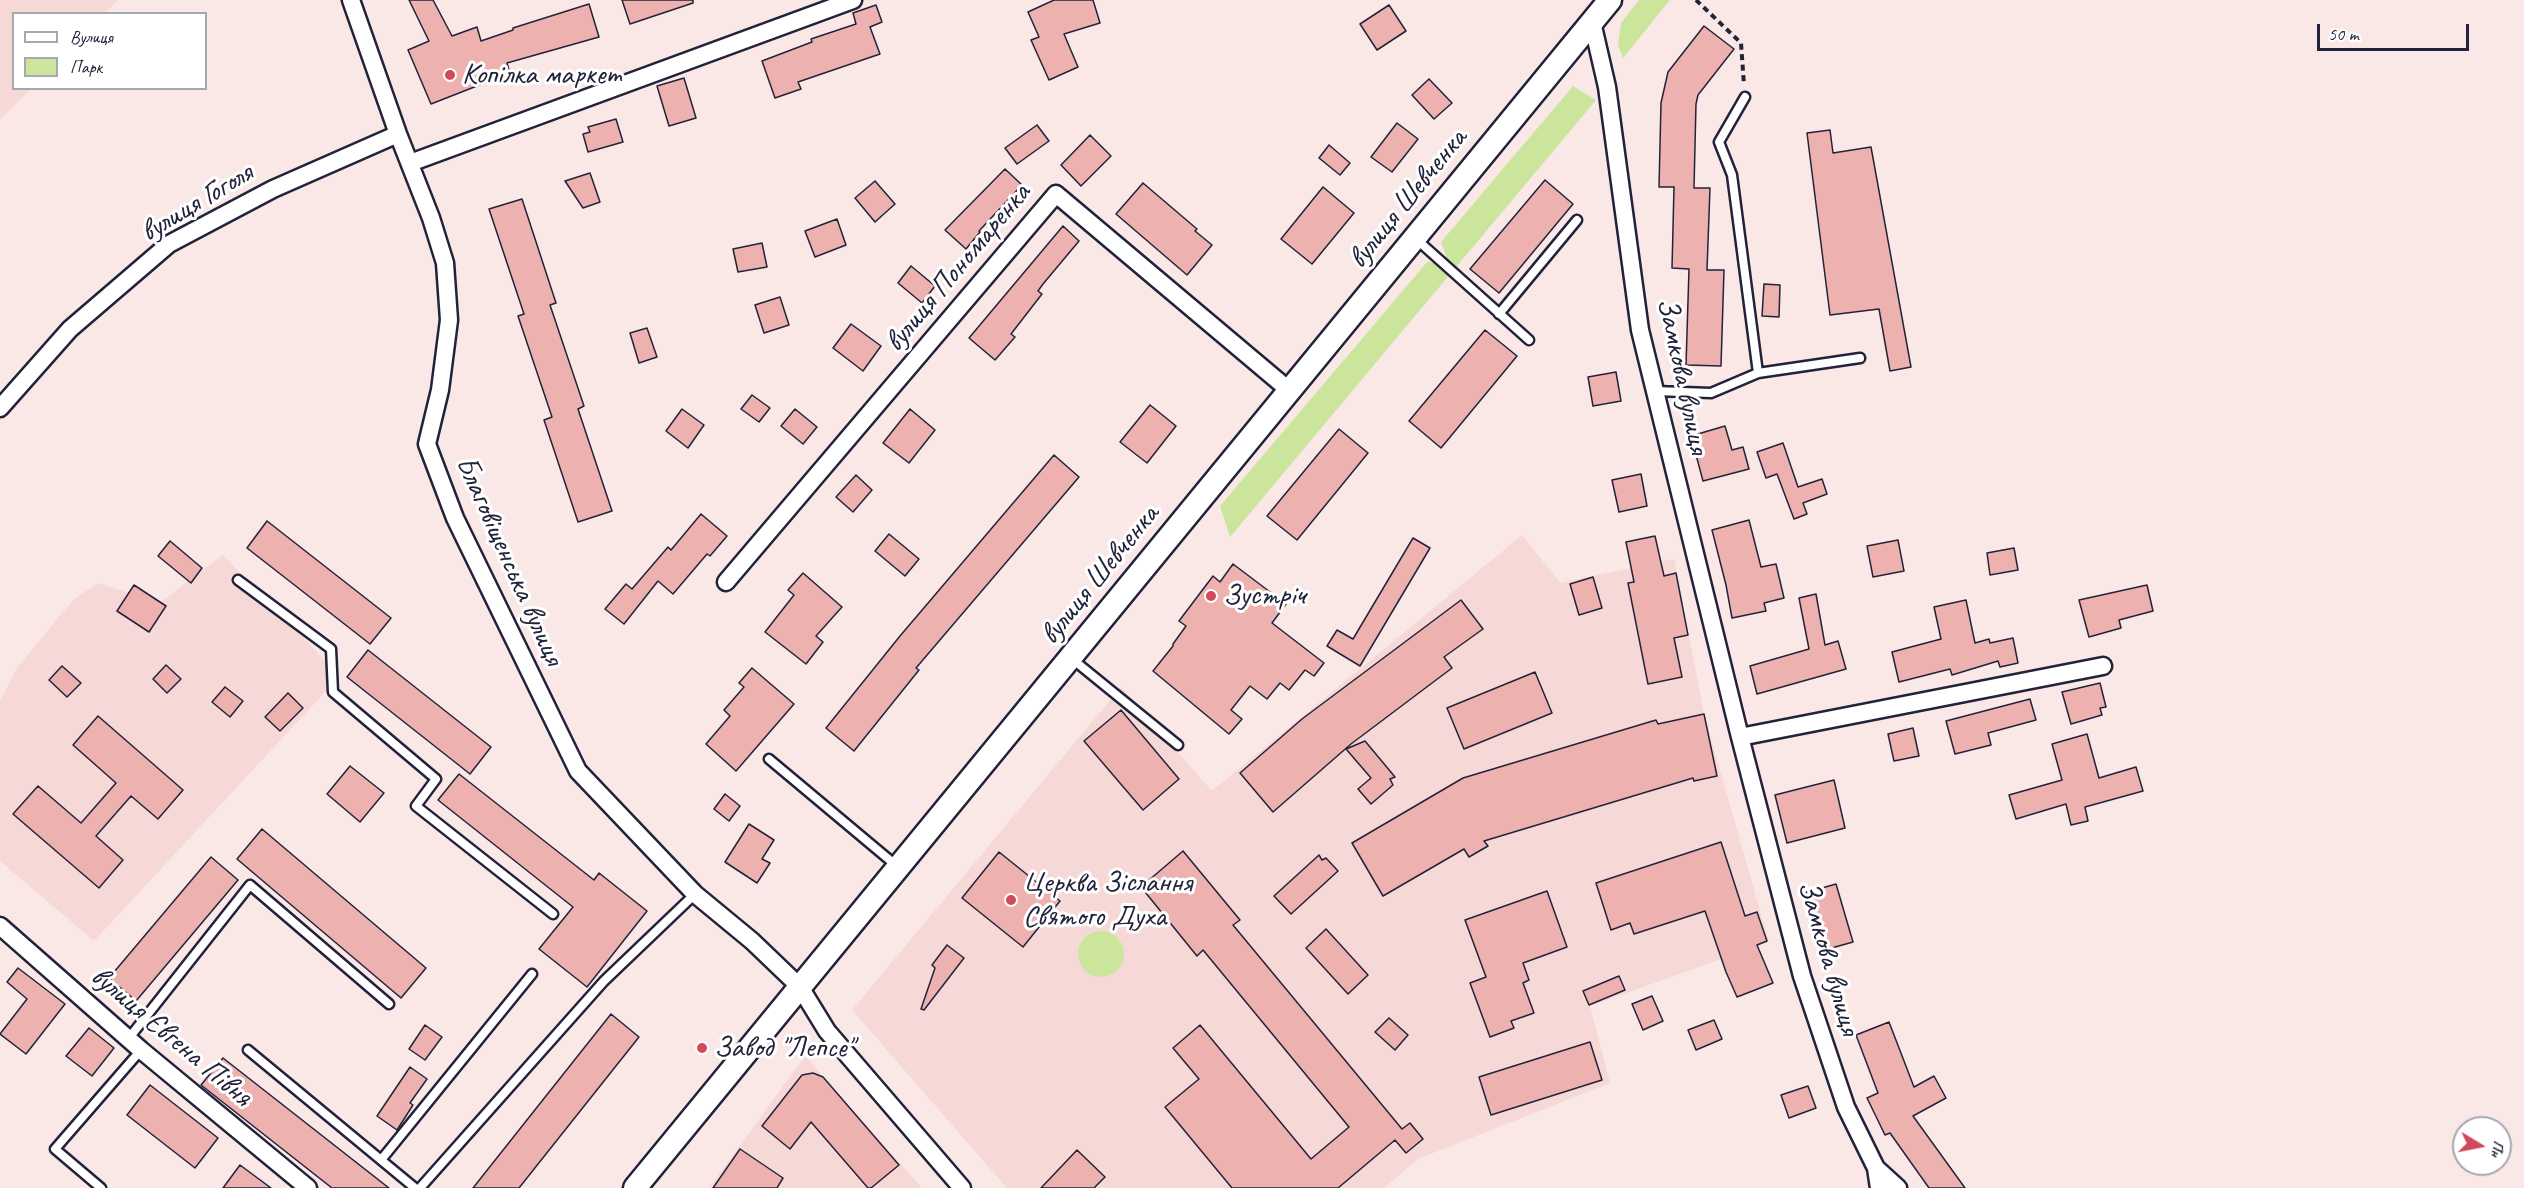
<!DOCTYPE html>
<meta charset="utf-8">
<style>
body{margin:0}
#map{position:relative;width:2524px;height:1188px;overflow:hidden;background:#fae8e7;font-family:Caveat,sans-serif}
canvas{display:block}
.legend{position:absolute;left:12px;top:12px;width:195px;height:78px;box-sizing:border-box;background:#fff;border:2px solid #a7a7b1;margin:0;padding:8px 10px;list-style:none;font-size:18px;color:#22223b}
.legend li{display:flex;align-items:center;gap:12px;height:30px}
.legend b{width:30px;border:2px solid #a7a7b1}
.north{position:absolute;left:2452px;top:1116px;width:60px;height:60px;box-sizing:border-box;background:#fff;border:2px solid #a7a7b1;border-radius:50%;rotate:100deg;font-size:16px;font-weight:700;line-height:24px;text-align:center;color:#22223b}
.north::after{content:'';display:block;margin:auto;width:21px;height:27px;background:#d1495b;clip-path:polygon(50% 0,100% 100%,50% 72%,0 100%)}
.scale{position:absolute;left:2317px;top:24px;width:152px;height:27px;box-sizing:border-box;border:3px solid #22223b;border-top:0;padding-left:8px;font-size:18px;line-height:21px;white-space:nowrap;color:#22223b;-webkit-text-stroke:4px #fff;paint-order:stroke}
</style>
<div id="map">
<canvas width="2524" height="1188"></canvas>
<ul class="legend">
<li><b style="height:8px;background:#fff"></b>Вулиця</li>
<li><b style="height:16px;background:#cbe69c"></b>Парк</li>
</ul>
<div class="north">Пн</div>
<div class="scale">50 m</div>
</div>
<script>
const context = document.querySelector('canvas').getContext('2d');
context.lineJoin = 'round';
function fill(path, color) { context.fillStyle = color; context.fill(path, 'evenodd'); }
const shape = rows => new Path2D(rows.map(r => 'M' + r).join(''));
function trace(path, color, width, dash) { context.strokeStyle = color; context.lineWidth = width; context.lineCap = dash ? 'butt' : 'round'; context.setLineDash(dash || []); context.stroke(path); }
function label(font, color, halo, rows, align = 'center') {
  context.font = font + ' Caveat,sans-serif'; context.lineWidth = 6; context.setLineDash([]); context.textBaseline = 'middle'; context.strokeStyle = halo; context.fillStyle = color; for (const [text, x, y, turn = 0] of rows) {
    context.save(); context.translate(x, y); context.rotate((+turn || 0) * Math.PI / 180); context.textAlign = isNaN(turn) ? turn : align; if (halo) context.strokeText(text, 0, 0); context.fillText(text, 0, 0); context.restore();
  }
}
fill(shape([
 [0,0,118,0,105,13,14,14,14,88,31,89,0,120],
 [1522,535,1560,583,1674,559,1704,714,1769,942,1590,1006,1610,1083,1418,1159,1384,1188,1007,1188,852,1010,1121,687,1212,791],
 [223,555,340,676,94,941,0,861,0,702,16,669,73,600,98,583,159,603],
 [805,1056,922,1188,709,1188]
]), '#f6d8d6');
fill(shape([
 [1639,0,1670,0,1623,58,1618,45,1621,23],
 [1573,86,1596,100,1230,537,1220,506,1428,261,1451,270,1441,242],
 '1078 954a23 23 0 1 1 46 0a23 23 0 1 1-46 0Z'
]), '#cbe69c');
const building = shape([
 [409,0,433,0,452,36,477,27,481,41,513,30,513,28,589,4,599,37,507,63,510,73,431,104,408,50,429,41,409,0],
 [622,0,693,0,693,3,630,24,622,0],
 [1054,0,1093,0,1100,23,1064,34,1078,67,1049,80,1031,40,1039,37,1028,12,1054,0],
 [876,5,882,22,870,27,880,54,798,82,801,89,775,98,762,61,812,42,811,39,856,24,853,13,876,5],
 [1389,5,1406,31,1377,50,1360,24,1389,5],
 [1704,26,1734,49,1698,95,1696,104,1694,188,1710,188,1707,270,1724,270,1721,366,1686,365,1689,269,1672,268,1674,187,1659,187,1661,103,1668,72,1704,26],
 [684,78,696,118,669,126,657,86,684,78],
 [1429,79,1452,103,1434,119,1412,95,1429,79],
 [616,119,623,142,588,152,583,134,590,132,588,127,616,119],
 [1397,123,1418,139,1392,172,1371,157,1397,123],
 [1037,125,1049,141,1017,164,1005,148,1037,125],
 [1830,130,1833,153,1871,147,1911,367,1890,371,1879,309,1830,315,1807,133,1830,130],
 [1090,135,1111,156,1081,186,1061,165,1090,135],
 [1329,145,1350,163,1340,175,1319,158,1329,145],
 [1005,169,1022,185,979,231,980,232,966,249,945,230,1005,169],
 [590,173,600,202,583,208,565,181,590,173],
 [1545,180,1573,204,1499,293,1470,269,1545,180],
 [875,181,895,204,875,222,855,198,875,181],
 [1143,183,1197,229,1195,231,1212,245,1187,275,1116,214,1143,183],
 [1323,187,1354,213,1312,264,1281,239,1323,187],
 [522,199,556,303,550,305,584,406,578,409,612,511,578,522,544,420,552,417,518,316,524,314,489,209,522,199],
 [837,219,846,245,815,257,805,231,837,219],
 [1063,226,1079,241,1043,284,1038,291,1042,294,1011,334,1015,337,995,360,969,338,1063,226],
 [762,243,767,267,738,272,733,249,762,243],
 [911,266,935,286,922,303,898,283,911,266],
 [1764,284,1780,285,1779,317,1762,316,1764,284],
 [780,297,789,325,764,333,755,305,780,297],
 [851,324,881,346,863,371,833,348,851,324],
 [647,328,657,357,639,363,630,333,647,328],
 [1485,330,1517,356,1441,448,1409,421,1485,330],
 [1616,372,1621,401,1593,406,1588,377,1616,372],
 [752,395,770,408,759,422,741,409,752,395],
 [1150,405,1176,426,1147,463,1120,442,1150,405],
 [682,409,704,425,688,448,666,431,682,409],
 [795,409,817,427,803,444,781,426,795,409],
 [910,409,935,430,909,463,883,443,910,409],
 [1725,426,1732,450,1743,447,1749,469,1703,481,1691,436,1725,426],
 [1339,429,1368,453,1297,540,1267,516,1339,429],
 [1783,443,1798,487,1822,479,1827,494,1803,503,1807,514,1794,519,1777,474,1766,478,1757,452,1783,443],
 [1054,455,1079,477,916,668,919,670,854,751,826,728,900,636,1054,455],
 [1641,474,1647,506,1619,512,1612,480,1641,474],
 [856,475,872,490,853,512,836,497,856,475],
 [701,514,727,536,710,556,707,554,673,594,658,581,624,624,605,609,626,584,632,589,668,547,671,550,701,514],
 [1749,520,1761,567,1776,564,1784,598,1764,603,1766,611,1732,618,1726,585,1712,530,1749,520],
 [267,521,391,618,370,644,247,548,267,521],
 [889,534,919,559,905,576,875,551,889,534],
 [1655,536,1664,576,1676,573,1688,635,1674,638,1682,677,1648,684,1628,583,1634,582,1626,542,1655,536],
 [1413,538,1430,548,1360,666,1327,646,1337,630,1353,639,1413,538],
 [1898,540,1904,571,1873,577,1867,546,1898,540],
 [170,541,202,568,191,583,158,556,170,541],
 [2014,548,2018,570,1990,575,1987,553,2014,548],
 [1233,564,1286,604,1272,623,1324,663,1314,676,1305,670,1289,690,1280,683,1267,699,1250,686,1231,710,1242,719,1229,734,1153,671,1173,646,1173,644,1186,626,1179,621,1213,576,1220,582,1233,564],
 [803,573,842,607,816,636,823,642,806,664,765,632,794,595,788,590,803,573],
 [1593,577,1602,608,1579,615,1570,584,1593,577],
 [134,585,166,606,149,632,117,611,134,585],
 [2147,585,2153,611,2119,620,2121,628,2089,637,2079,600,2147,585],
 [1816,594,1825,645,1838,641,1846,669,1757,694,1750,666,1809,649,1799,598,1816,594],
 [1461,600,1483,629,1444,657,1452,668,1351,744,1273,812,1240,773,1302,719,1461,600],
 [1966,600,1975,643,1989,639,1990,643,2013,638,2018,663,2000,667,1998,661,1952,675,1950,669,1899,682,1892,652,1941,639,1934,607,1966,600],
 [368,650,491,747,470,774,347,677,368,650],
 [166,665,181,679,167,693,153,679,166,665],
 [62,666,81,683,67,697,49,680,62,666],
 [752,668,794,704,736,771,706,744,730,716,724,710,744,687,739,683,752,668],
 [1535,672,1552,713,1464,749,1447,708,1535,672],
 [2100,683,2106,707,2100,708,2102,715,2071,724,2062,692,2100,683],
 [225,687,243,701,230,717,212,702,225,687],
 [288,693,303,708,280,731,265,717,288,693],
 [2030,699,2036,720,1988,733,1991,745,1955,754,1946,721,2030,699],
 [1121,710,1179,779,1143,810,1084,741,1121,710],
 [1704,714,1717,776,1694,781,1693,778,1484,841,1488,846,1469,857,1464,849,1383,896,1352,843,1463,778,1656,720,1658,724,1704,714],
 [98,716,183,790,158,819,131,796,96,836,123,860,99,888,13,814,38,786,81,823,116,783,73,745,98,716],
 [1913,728,1919,756,1894,761,1888,734,1913,728],
 [2087,734,2099,778,2136,767,2143,791,2085,807,2088,821,2071,825,2066,804,2016,819,2009,795,2062,780,2052,744,2087,734],
 [1365,741,1395,777,1390,779,1393,785,1371,804,1358,789,1371,778,1346,749,1365,741],
 [350,766,384,793,360,822,327,794,350,766],
 [459,774,594,880,599,873,647,911,587,987,539,949,573,907,438,800,459,774],
 [1834,780,1845,828,1787,843,1775,795,1834,780],
 [725,794,740,806,729,821,714,809,725,794],
 [749,824,774,840,762,859,770,863,757,883,725,862,749,824],
 [262,829,426,968,401,998,237,859,262,829],
 [1721,842,1745,916,1757,912,1767,941,1757,945,1773,983,1737,997,1726,972,1705,911,1634,934,1630,923,1611,930,1596,883,1721,842],
 [1183,851,1240,920,1233,925,1402,1129,1410,1123,1423,1139,1406,1153,1395,1140,1338,1188,1232,1188,1165,1107,1199,1079,1173,1048,1200,1025,1311,1159,1349,1127,1203,950,1197,956,1141,887,1183,851],
 [999,852,1060,901,1023,947,962,898,999,852],
 [1319,855,1322,860,1326,858,1338,871,1291,914,1274,896,1319,855],
 [211,857,238,880,136,1001,109,978,211,857],
 [1836,884,1853,942,1821,951,1804,893,1836,884],
 [1547,891,1567,947,1523,963,1529,980,1523,983,1534,1013,1511,1021,1514,1028,1490,1037,1470,983,1486,977,1465,920,1547,891],
 [1326,929,1368,975,1348,994,1306,948,1326,929],
 [947,945,964,958,924,1010,921,1009,935,968,932,965,947,945],
 [18,968,65,1004,26,1054,0,1034,27,999,7,982,18,968],
 [1619,976,1625,990,1589,1005,1583,991,1619,976],
 [1652,996,1663,1021,1643,1030,1632,1004,1652,996],
 [611,1014,639,1037,519,1188,473,1188,611,1014],
 [1389,1018,1408,1035,1395,1050,1375,1032,1389,1018],
 [1714,1020,1722,1039,1696,1050,1688,1030,1714,1020],
 [1889,1022,1914,1087,1934,1076,1946,1098,1913,1116,1965,1188,1929,1188,1890,1133,1885,1135,1867,1098,1878,1093,1856,1035,1889,1022],
 [425,1025,442,1037,425,1060,409,1049,425,1025],
 [89,1028,114,1048,92,1076,66,1056,89,1028],
 [1590,1042,1602,1080,1491,1115,1479,1077,1590,1042],
 [223,1058,389,1188,332,1188,201,1085,223,1058],
 [410,1067,427,1079,410,1103,413,1105,397,1130,377,1116,410,1067],
 [813,1073,823,1077,899,1165,871,1188,868,1188,811,1122,790,1149,762,1126,802,1075,813,1073],
 [150,1085,218,1138,195,1168,127,1115,150,1085],
 [1808,1086,1816,1108,1789,1118,1781,1095,1808,1086],
 [740,1149,783,1178,777,1188,713,1188,740,1149],
 [1077,1150,1105,1177,1094,1188,1041,1188,1077,1150],
 [240,1165,271,1188,223,1188,240,1165]
]);
fill(building, '#edb1af');
trace(building, '#22223b', 1.5);
const service = shape([
 [1415,238,1529,340],
 [1499,314,1577,220],
 [1758,373,1860,358],
 [1655,391,1711,393,1758,373,1732,175,1719,142,1745,97],
 [238,580,331,649,333,692,436,779,416,806,553,914],
 [1071,658,1178,745],
 [769,759,898,867],
 [129,1038,250,885,389,1004],
 [248,1050,415,1188],
 [381,1160,532,974],
 [101,1188,55,1149,141,1050],
 [420,1188,604,981,695,894]
]);
const minor = shape([
 [351,0,398,134,431,218,445,263,449,320,440,390,427,444,455,518,578,771,695,894,752,941,800,987,827,1031,962,1188],
 [1592,22,1607,87,1640,330,1740,737,1802,976,1846,1107,1876,1168,1879,1188],
 [410,163,853,0],
 [0,408,70,329,169,244,273,189,398,134],
 [726,582,1056,194,1290,391],
 [1740,737,2103,666],
 [0,926,141,1050,308,1188],
 [1876,1168,1898,1188]
]);
const secondary = shape([
 [635,1188,1610,0]
]);
trace(service, '#22223b', 13);
trace(minor, '#22223b', 21);
trace(secondary, '#22223b', 27);
trace(shape([
 [1696,0,1741,43,1744,85]
]), '#22223b', 4, [6, 4.5]);
trace(service, '#fff', 8);
trace(minor, '#fff', 16);
trace(secondary, '#fff', 22);
for (const [x, y, r, color] of [
 [450,75,6,"#d1495b"],
 [1211,596,6,"#d1495b"],
 [1011,900,6,"#d1495b"],
 [702,1048,6,"#d1495b"]
]) { const dot = new Path2D(); dot.arc(x, y, r, 0, 2 * Math.PI); context.fillStyle = color; context.fill(dot); trace(dot, '#fff', 2); }
label('30px', '#22223b', '#fff', [
 ["Копілка маркет",462,75],
 ["Зустріч",1223,596],
 ["Церква Зіслання",1023,883],
 ["Святого Духа",1023,917],
 ["Завод \"Лепсе\"",714,1048]
], 'left');
label('30px', '#22223b', '#fff', [
 ["вулиця Шевченка",1408,199,-51],
 ["вулиця Гоголя",197,203,-31],
 ["вулиця Пономаренка",958,268,-50],
 ["Замкова вулиця",1682,376,78],
 ["Благовіщенська вулиця",509,561,66],
 ["вулиця Шевченка",1100,575,-51],
 ["Замкова вулиця",1828,958,74],
 ["вулиця Євгена Півня",171,1037,40]
]);
</script>
